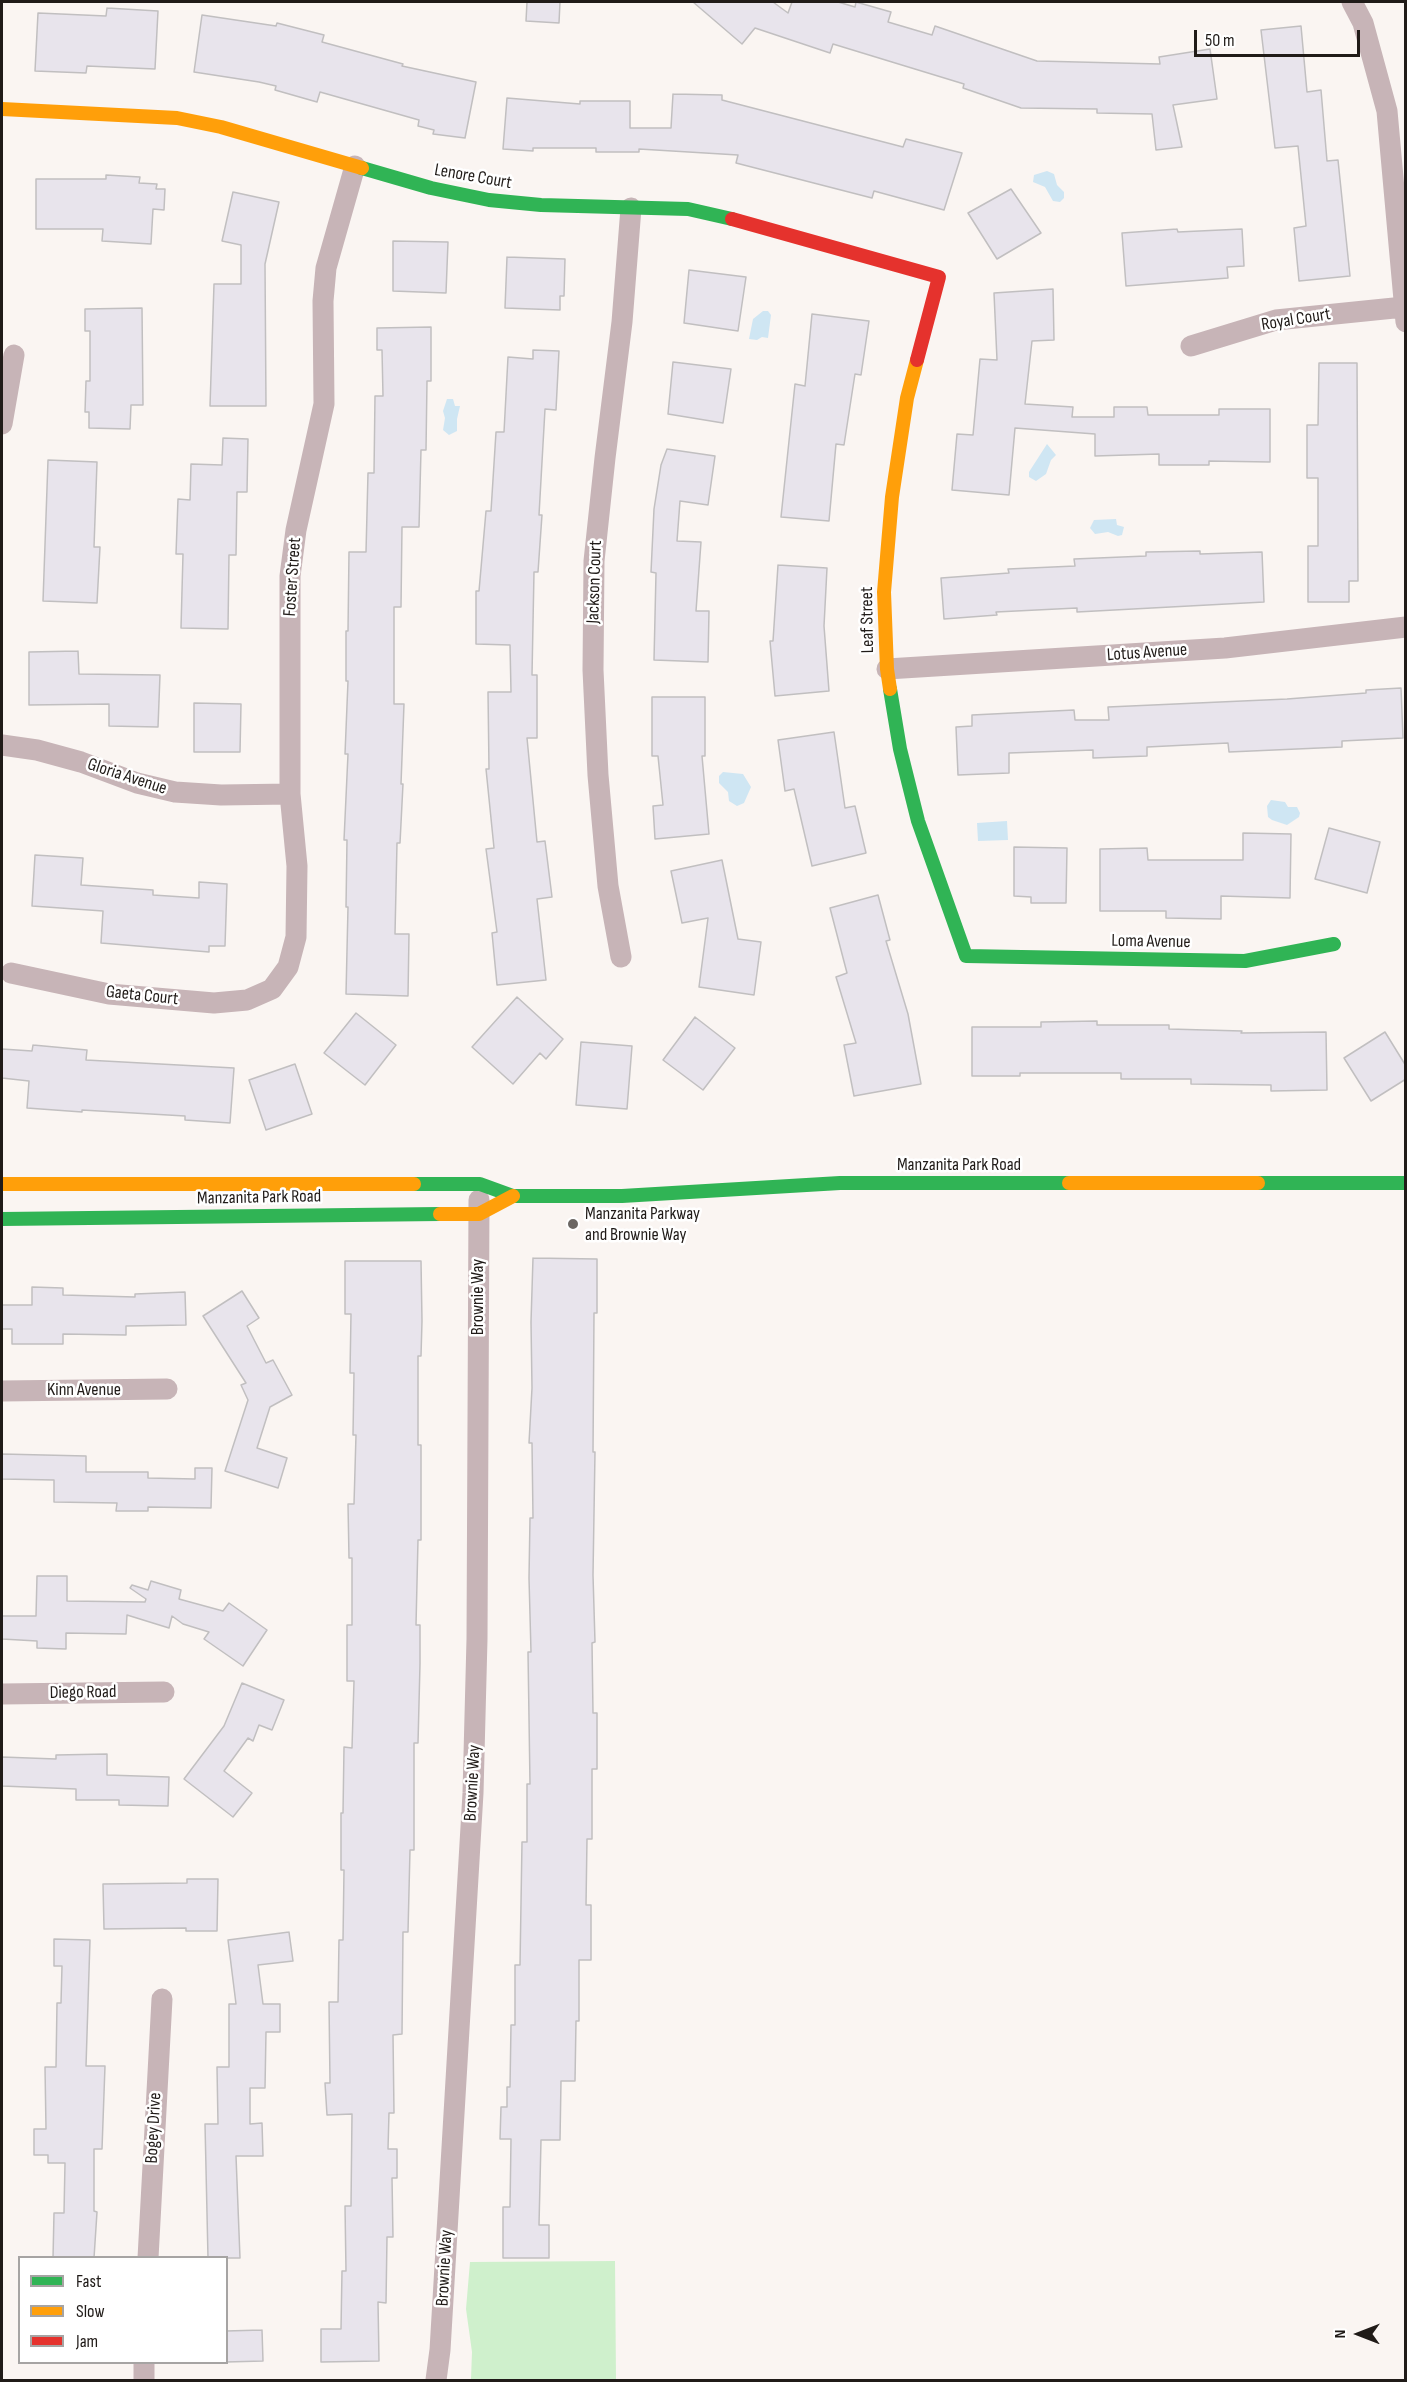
<!DOCTYPE html>
<style>
body{margin:0}
#map{position:relative;width:1407px;height:2382px;overflow:hidden;background:#faf5f2;font-family:"Sofia Sans Condensed",sans-serif}
canvas{display:block}
.frame{position:absolute;inset:0;border:3px solid #201b18;pointer-events:none}
.legend{position:absolute;left:18px;top:2256px;width:210px;height:108px;box-sizing:border-box;background:#fff;border:2px solid #a6a4a3;margin:0;padding:8px 10px;list-style:none;font-size:18px;color:#201b18}
.legend li{display:flex;align-items:center;gap:12px;height:30px}
.legend b{width:30px;border:2px solid #a6a4a3}
.north{position:absolute;left:1329px;top:2304px;width:60px;height:60px;-webkit-text-stroke:4px #fff;paint-order:stroke;rotate:270deg;font-size:16px;font-weight:700;line-height:24px;text-align:center;color:#201b18}
.north::after{content:'';display:block;margin:auto;width:21px;height:27px;background:#201b18;clip-path:polygon(50% 0,100% 100%,50% 72%,0 100%)}
.scale{position:absolute;left:1194px;top:30px;width:166px;height:27px;box-sizing:border-box;border:3px solid #201b18;border-top:0;padding-left:8px;font-size:18px;line-height:21px;white-space:nowrap;color:#201b18;-webkit-text-stroke:4px #fff;paint-order:stroke}
</style>
<div id="map">
<canvas width="1407" height="2382"></canvas>
<div class="frame"></div>
<ul class="legend">
<li><b style="height:8px;background:#30b455"></b>Fast</li>
<li><b style="height:8px;background:#ff9f0a"></b>Slow</li>
<li><b style="height:8px;background:#e5322d"></b>Jam</li>
</ul>
<div class="north">N</div>
<div class="scale">50 m</div>
</div>
<script>
const context = document.querySelector('canvas').getContext('2d');
context.lineJoin = 'round';
function fill(path, color) { context.fillStyle = color; context.fill(path, 'evenodd'); }
const shape = rows => new Path2D(rows.map(r => 'M' + r).join(''));
function trace(path, color, width, dash) { context.strokeStyle = color; context.lineWidth = width; context.lineCap = dash ? 'butt' : 'round'; context.setLineDash(dash || []); context.stroke(path); }
function label(font, color, halo, rows, align = 'center') {
  context.font = font + ' "Sofia Sans Condensed",sans-serif'; context.lineWidth = 5; context.setLineDash([]); context.textBaseline = 'middle'; context.strokeStyle = halo; context.fillStyle = color; for (const [text, x, y, turn = 0] of rows) {
    context.save(); context.translate(x, y); context.rotate((+turn || 0) * Math.PI / 180); context.textAlign = isNaN(turn) ? turn : align; if (halo) context.strokeText(text, 0, 0); context.fillText(text, 0, 0); context.restore();
  }
}
fill(shape([
 [615,2261,616,2380,471,2379,472,2352,466,2309,470,2262]
]), '#cff0cc');
fill(shape([
 [1047,171,1054,174,1057,185,1064,192,1064,198,1060,202,1053,201,1045,187,1033,182,1034,175],
 [763,311,768,311,771,315,768,338,762,337,757,340,749,339,753,319],
 [447,399,453,399,455,406,460,406,457,419,457,431,449,435,443,430,445,418,443,411],
 [1047,444,1056,455,1051,460,1046,474,1036,481,1029,477,1029,472],
 [1116,519,1117,525,1124,527,1122,535,1118,536,1108,532,1095,534,1090,528,1094,520],
 [723,772,743,774,751,787,744,803,737,806,729,801,728,792,719,783,719,776],
 [1271,800,1285,802,1288,807,1297,807,1300,813,1299,817,1287,825,1272,820,1268,817,1267,806],
 [1007,821,1008,840,978,841,977,823]
]), '#cfe6f3');
const building = shape([
 [527,2,560,2,559,23,526,21,527,2],
 [693,2,773,2,788,13,792,2,838,2,855,7,856,2,891,12,888,22,932,35,935,26,1037,61,1160,64,1159,57,1210,49,1217,99,1173,105,1182,147,1156,150,1152,114,1097,113,1097,109,1021,108,963,88,964,84,833,44,830,53,755,28,742,44,693,2],
 [107,8,158,11,155,69,87,66,86,73,35,71,38,13,106,16,107,8],
 [202,15,276,26,277,23,324,35,322,42,403,64,402,66,476,82,465,138,433,134,434,130,418,126,419,120,320,92,317,102,275,90,276,86,259,82,194,72,202,15],
 [1301,26,1307,92,1321,90,1327,161,1338,160,1350,276,1299,281,1294,228,1306,226,1298,146,1275,148,1261,30,1301,26],
 [673,94,722,95,722,100,903,147,906,139,962,153,944,210,874,191,872,198,736,163,738,155,639,149,639,152,596,152,596,148,533,148,533,151,503,149,507,98,580,104,580,101,630,101,630,128,671,128,673,94],
 [106,175,140,177,139,183,157,184,156,189,165,189,164,210,153,209,151,244,102,241,103,229,36,229,36,179,106,179,106,175],
 [1011,189,1041,233,997,259,968,213,1011,189],
 [233,192,279,202,265,264,266,406,210,406,214,284,241,284,241,245,222,241,233,192],
 [1177,229,1178,232,1242,229,1244,266,1227,267,1228,278,1126,286,1122,233,1177,229],
 [393,241,448,242,446,293,393,291,393,241],
 [507,257,565,259,564,296,560,296,560,310,505,308,507,257],
 [689,270,746,277,738,331,684,323,689,270],
 [1053,289,1054,340,1032,341,1025,404,1073,407,1072,417,1114,417,1114,407,1147,407,1148,415,1219,415,1219,409,1270,409,1270,462,1209,461,1209,465,1159,465,1159,454,1095,456,1095,434,1015,428,1009,495,952,490,957,434,973,435,980,359,997,360,994,293,1053,289],
 [142,308,143,405,131,405,130,429,89,428,89,412,85,412,86,381,90,381,90,331,85,331,85,309,142,308],
 [812,314,869,321,861,375,855,374,844,445,836,444,829,521,781,517,795,384,805,386,812,314],
 [431,327,431,381,427,381,426,450,421,450,419,527,402,527,401,607,394,607,394,704,404,704,401,784,403,784,400,843,397,843,395,934,409,934,408,996,346,994,348,907,346,907,347,840,344,840,348,754,345,754,348,681,346,681,346,631,348,631,349,552,366,552,368,473,374,473,375,396,383,396,382,350,377,350,377,328,431,327],
 [533,350,559,351,556,410,545,409,539,515,542,515,538,572,534,572,532,675,537,675,537,738,527,738,537,842,545,841,552,897,537,899,546,980,497,985,492,933,497,932,486,849,494,848,486,769,489,769,488,692,511,692,510,645,476,644,476,591,479,591,486,511,491,511,496,432,504,432,508,357,533,359,533,350],
 [673,362,731,369,723,423,668,414,673,362],
 [1319,363,1357,363,1358,581,1349,581,1349,602,1308,602,1308,546,1318,546,1318,478,1307,478,1307,425,1318,425,1319,363],
 [223,438,248,439,247,492,237,492,236,555,229,555,228,629,181,628,183,554,176,554,178,499,190,500,191,464,222,465,223,438],
 [667,449,715,456,708,505,680,501,677,541,701,542,696,611,709,611,708,662,654,660,656,573,651,572,654,509,661,465,667,449],
 [48,460,97,462,94,547,100,547,97,603,43,601,48,460],
 [1200,551,1200,554,1262,552,1264,602,1077,612,1077,608,996,612,997,615,944,619,941,578,1009,573,1008,569,1075,566,1074,559,1146,556,1146,552,1200,551],
 [778,565,827,568,824,626,829,691,775,696,770,641,773,641,778,565],
 [78,651,79,674,160,675,158,727,109,726,109,704,29,705,29,652,78,651],
 [1401,688,1403,738,1342,741,1342,747,1229,752,1228,743,1147,747,1147,756,1093,758,1093,750,1009,753,1009,773,958,775,956,727,972,726,972,715,1074,710,1075,720,1109,720,1108,707,1287,699,1366,693,1366,690,1401,688],
 [652,697,705,697,705,756,702,756,709,834,655,839,653,806,663,805,658,756,652,756,652,697],
 [194,703,241,704,240,752,194,752,194,703],
 [834,732,845,808,855,806,866,853,812,866,794,789,785,791,778,740,834,732],
 [1329,828,1380,842,1367,893,1315,879,1329,828],
 [1243,833,1291,834,1290,898,1221,896,1221,919,1166,918,1166,911,1100,911,1100,849,1147,848,1148,860,1243,860,1243,833],
 [1014,847,1067,848,1066,903,1031,903,1031,897,1014,896,1014,847],
 [35,855,83,858,81,885,153,890,153,895,199,898,199,882,227,884,225,946,209,946,209,952,101,943,103,911,32,906,35,855],
 [722,860,738,939,761,942,754,995,699,987,708,918,682,923,671,871,722,860],
 [878,895,890,940,886,941,908,1014,921,1084,854,1096,844,1045,856,1043,836,977,847,973,830,908,878,895],
 [517,997,563,1039,546,1059,540,1053,513,1084,472,1047,517,997],
 [356,1013,396,1045,365,1085,324,1053,356,1013],
 [695,1017,735,1048,703,1090,663,1060,695,1017],
 [1097,1021,1097,1025,1169,1025,1169,1029,1242,1031,1241,1033,1326,1032,1327,1090,1271,1091,1271,1085,1191,1084,1191,1079,1121,1079,1121,1073,1020,1073,1020,1076,972,1076,972,1027,1041,1027,1041,1022,1097,1021],
 [1385,1032,1406,1066,1406,1079,1371,1101,1344,1058,1385,1032],
 [581,1042,632,1046,627,1109,576,1105,581,1042],
 [33,1045,87,1050,86,1060,234,1068,230,1123,185,1120,185,1116,82,1110,82,1112,27,1108,29,1081,2,1078,2,1049,32,1051,33,1045],
 [295,1064,312,1114,266,1130,249,1080,295,1064],
 [533,1258,597,1259,597,1313,594,1313,593,1452,595,1452,593,1575,595,1642,592,1643,593,1713,597,1713,597,1769,592,1769,592,1839,587,1839,586,1905,591,1905,591,1960,579,1960,579,2021,576,2021,575,2081,561,2081,560,2140,541,2140,539,2225,549,2225,549,2258,503,2258,503,2207,510,2207,511,2139,500,2139,501,2107,507,2107,507,2087,510,2087,511,2025,515,2025,515,1965,520,1965,522,1842,527,1842,527,1784,530,1784,528,1652,531,1652,529,1578,530,1518,533,1518,532,1443,529,1443,532,1388,531,1322,533,1258],
 [345,1261,421,1261,422,1321,421,1356,418,1356,418,1445,421,1445,421,1540,418,1540,416,1625,420,1625,420,1664,418,1743,414,1743,414,1850,410,1850,408,1932,403,1932,402,2034,393,2035,394,2113,389,2113,388,2149,397,2149,397,2178,392,2178,393,2237,387,2237,386,2303,378,2302,379,2361,321,2362,321,2329,341,2329,342,2271,346,2271,345,2206,351,2206,352,2114,327,2115,325,2083,330,2083,329,2002,338,2002,339,1940,343,1940,344,1870,341,1870,341,1813,343,1813,344,1747,352,1748,354,1681,347,1681,347,1625,352,1625,352,1558,349,1558,348,1504,354,1504,356,1435,353,1435,354,1373,350,1373,351,1314,345,1314,345,1261],
 [32,1287,63,1288,63,1295,135,1297,135,1294,185,1292,186,1325,126,1326,126,1335,63,1334,63,1344,12,1344,12,1329,2,1329,2,1305,32,1305,32,1287],
 [242,1291,259,1318,247,1326,266,1363,273,1360,292,1395,270,1407,257,1448,287,1458,278,1488,225,1471,248,1400,241,1385,246,1383,203,1316,242,1291],
 [2,1454,86,1456,86,1472,148,1472,148,1478,195,1479,195,1468,212,1468,211,1508,148,1507,148,1511,116,1511,117,1503,54,1502,54,1480,2,1479,2,1454],
 [37,1576,67,1576,67,1601,145,1602,146,1599,130,1588,132,1585,148,1590,151,1581,181,1590,179,1599,223,1611,229,1603,267,1630,243,1666,204,1639,209,1632,183,1624,172,1616,169,1628,127,1615,126,1634,66,1633,66,1649,37,1648,37,1641,2,1639,2,1616,36,1616,37,1576],
 [242,1683,284,1700,272,1730,259,1725,253,1741,248,1738,224,1771,252,1793,233,1817,184,1779,224,1726,242,1683],
 [107,1754,107,1775,169,1777,168,1806,119,1805,119,1800,76,1800,76,1789,2,1786,2,1757,56,1759,56,1755,107,1754],
 [187,1879,218,1879,217,1931,186,1931,186,1928,104,1929,103,1884,187,1883,187,1879],
 [289,1932,293,1961,258,1965,263,2004,280,2004,280,2032,266,2032,265,2088,250,2088,250,2124,262,2123,263,2156,236,2156,240,2258,208,2258,205,2124,218,2124,217,2067,229,2067,229,2004,236,2004,228,1940,289,1932],
 [54,1939,90,1940,86,2066,105,2066,102,2149,94,2149,94,2211,97,2212,94,2258,53,2258,54,2213,64,2213,65,2163,48,2163,48,2155,34,2155,34,2129,46,2129,45,2067,56,2067,57,2003,61,2003,62,1966,54,1966,54,1939],
 [262,2330,263,2361,226,2362,226,2331,262,2330]
]);
fill(building, '#e8e4ec');
trace(building, '#c1bfc0', 1.5);
trace(shape([
 [1352,2,1363,23,1387,111,1406,322],
 [1191,346,1276,320,1404,307],
 [2,424,14,355],
 [887,669,1225,648,1406,627],
 [2,745,37,750,81,762,137,783,175,792,221,795,290,794],
 [621,957,608,886,598,775,593,670,594,561,605,458,622,322,631,208],
 [11,973,109,994,214,1003,247,1000,272,989,288,967,296,937,297,866,290,794,290,576,296,530,324,404,323,301,326,268,355,166],
 [2,1391,167,1389],
 [2,1694,164,1692],
 [148,2258,162,1999],
 [144,2380,144,2362],
 [436,2380,440,2350,473,1793,477,1639,479,1200]
]), '#c7b4b7', 21);
trace(shape([
 [362,168,431,188,489,200,541,205,688,209,732,219],
 [890,689,900,749,918,821,966,956,1245,961,1334,944],
 [1258,1183,1406,1183],
 [414,1184,480,1184,513,1196,622,1196,840,1183,1069,1183],
 [2,1219,440,1214]
]), '#30b455', 14);
trace(shape([
 [2,109,177,118,221,127,362,168],
 [890,689,887,669,884,592,892,497,907,398,917,360],
 [1069,1183,1258,1183],
 [2,1184,414,1184],
 [440,1214,479,1214,513,1196]
]), '#ff9f0a', 14);
trace(shape([
 [732,219,939,277,917,360]
]), '#e5322d', 14);
for (const [x, y, r, color] of [
 [573,1224,6,"#6c6764"]
]) { const dot = new Path2D(); dot.arc(x, y, r, 0, 2 * Math.PI); context.fillStyle = color; context.fill(dot); trace(dot, '#fff', 2); }
label('18px', '#201b18', '#fff', [
 ["Lenore Court",473,177,10],
 ["Royal Court",1296,320,-9],
 ["Foster Street",293,577,-86],
 ["Jackson Court",595,582,-88],
 ["Leaf Street",868,620,-91],
 ["Lotus Avenue",1147,653,-4],
 ["Gloria Avenue",127,777,18],
 ["Loma Avenue",1151,942,1],
 ["Gaeta Court",142,996,6],
 ["Manzanita Park Road",959,1165],
 ["Manzanita Park Road",259,1198,-1],
 ["Brownie Way",478,1297,-90],
 ["Kinn Avenue",84,1390],
 ["Diego Road",83,1693,-1],
 ["Brownie Way",473,1783,-87],
 ["Bogey Drive",154,2128,-87],
 ["Brownie Way",445,2268,-87]
]);
label('18px', '#201b18', '#fff', [
 ["Manzanita Parkway",585,1214],
 ["and Brownie Way",585,1235]
], 'left');
</script>
